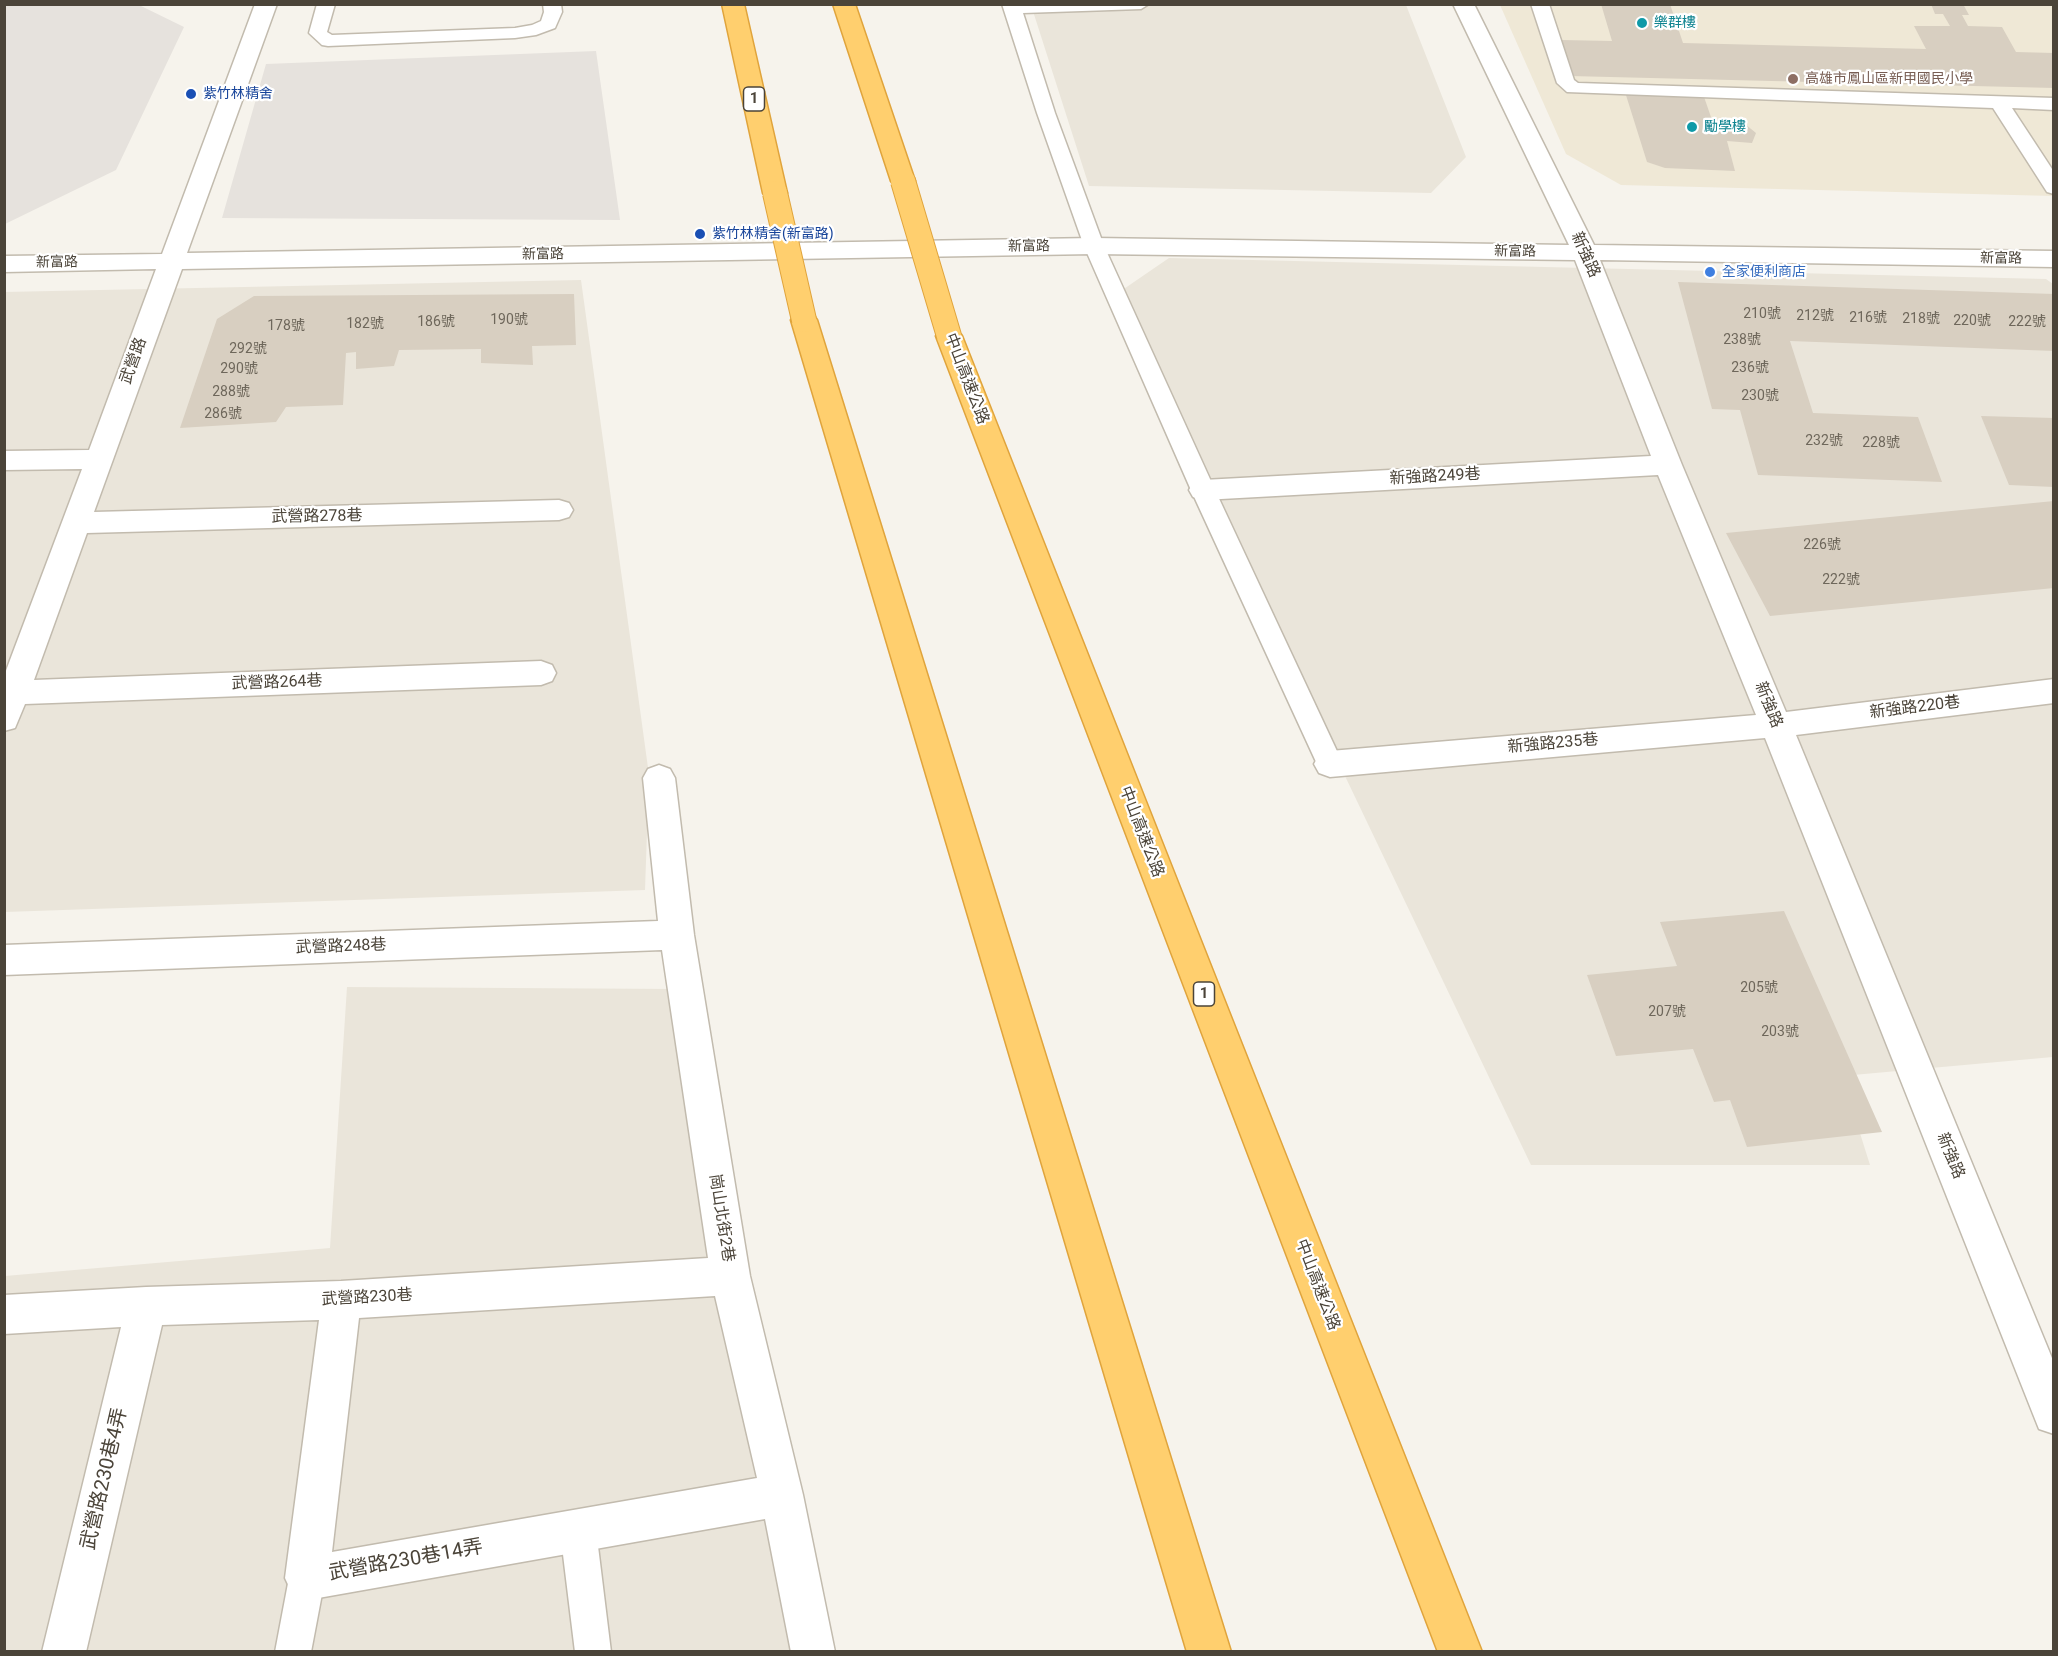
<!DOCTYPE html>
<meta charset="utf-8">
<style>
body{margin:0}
#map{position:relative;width:2058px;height:1656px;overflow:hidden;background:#f6f3ec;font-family:Roboto,sans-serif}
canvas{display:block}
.frame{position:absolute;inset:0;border:6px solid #4b4439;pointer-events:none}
</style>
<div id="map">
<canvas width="2058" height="1656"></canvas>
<div class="frame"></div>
</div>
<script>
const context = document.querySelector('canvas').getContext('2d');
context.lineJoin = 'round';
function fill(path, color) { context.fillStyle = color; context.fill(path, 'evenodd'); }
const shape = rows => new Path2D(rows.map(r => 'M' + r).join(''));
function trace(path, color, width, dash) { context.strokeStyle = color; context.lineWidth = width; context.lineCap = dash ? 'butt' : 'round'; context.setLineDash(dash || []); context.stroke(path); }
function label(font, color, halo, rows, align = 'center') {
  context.font = font + ' Roboto,"Noto Sans TC",sans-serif'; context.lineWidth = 4.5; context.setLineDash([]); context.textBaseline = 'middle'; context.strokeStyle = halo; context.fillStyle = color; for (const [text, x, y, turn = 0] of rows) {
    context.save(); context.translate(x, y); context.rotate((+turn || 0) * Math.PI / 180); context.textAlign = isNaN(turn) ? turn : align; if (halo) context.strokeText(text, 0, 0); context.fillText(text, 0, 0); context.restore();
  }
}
fill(shape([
 [1031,5,1406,5,1466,157,1431,193,1089,186],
 [1169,258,2046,279,2053,284,2053,1057,1842,1076,1870,1165,1531,1165,1115,295],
 [581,280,649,775,645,890,5,912,4,292],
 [347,987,675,989,835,1651,5,1652,5,1276,330,1248]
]), '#eae5da');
fill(shape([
 [4,5,139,5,184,27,116,170,5,224],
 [596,51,620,220,222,218,266,64]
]), '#e6e2dd');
fill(shape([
 [1500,5,2053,5,2053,196,1621,185,1566,154]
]), '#efe8d6');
fill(shape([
 [1601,4,1670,4,1683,43,1926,49,1914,26,1950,26,1943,14,1935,14,1931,4,1963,4,1969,15,1962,15,1968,26,2002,27,2016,52,2054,53,2054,88,1570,76,1561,40,1612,41],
 [1625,92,1703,94,1712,120,1740,120,1756,133,1752,143,1727,141,1735,171,1665,168,1647,162],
 [1678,282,2054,294,2054,351,1790,341,1813,413,1918,417,1942,482,1758,475,1740,410,1712,409],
 [574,294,576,345,532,346,533,365,481,363,481,349,399,350,394,366,356,369,356,352,346,353,343,405,286,407,276,422,180,428,217,319,254,296],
 [1981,416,2054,418,2054,487,2009,485],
 [2054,501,2054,588,1770,616,1726,533],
 [1784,911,1882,1132,1747,1147,1730,1100,1714,1102,1693,1049,1616,1056,1587,975,1677,966,1660,922]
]), '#d8cfc1');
const lane = shape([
 [317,4,335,4,327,32,332,35,515,28,532,25,541,21,544,12,543,4,561,4,562,12,555,28,536,35,515,38,328,46,322,45,309,33,317,4],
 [1002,4,1149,4,1141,9,1023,13,1055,113,1104,246,1215,490,1343,764,1339,771,1330,774,1321,771,1317,764,1191,490,1084,246,1037,113,1002,4],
 [1531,4,1549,4,1574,80,1578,83,2054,98,2054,110,2012,108,2054,172,2054,194,2047,192,1993,108,1567,92,1557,83,1531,4],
 [578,1512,590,1518,596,1530,611,1652,575,1652,560,1530,566,1518,578,1512],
 [307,1560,320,1565,325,1578,311,1652,275,1652,289,1578,294,1565,307,1560]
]);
const street = shape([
 [255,4,277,4,187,253,1094,238,1569,245,1453,4,1474,4,1594,245,2054,251,2054,267,1600,260,1682,465,1786,712,2054,679,2054,703,1796,735,2054,1363,2054,1434,2039,1429,2033,1414,1765,738,1330,777,1319,773,1314,764,1319,755,1330,751,1756,715,1658,475,1203,500,1193,497,1189,490,1193,483,1203,480,1651,456,1575,260,1094,254,182,269,94,512,559,500,569,503,573,510,569,517,559,520,87,533,34,680,541,661,552,665,556,673,552,681,541,685,25,704,15,728,4,731,4,676,82,469,4,470,4,451,89,450,156,269,4,272,4,256,162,254,255,4],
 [659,765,670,769,675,778,694,935,750,1276,803,1495,835,1652,791,1652,765,1519,307,1600,292,1593,285,1578,319,1320,162,1325,86,1652,42,1652,121,1327,4,1334,4,1295,146,1287,341,1281,708,1258,662,950,4,975,4,945,658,921,643,778,648,769,659,765],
 [715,1296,757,1478,332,1552,359,1318,715,1296]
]);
const highway = shape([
 [722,4,744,4,787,193,784,198,775,200,766,198,763,193,722,4],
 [833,4,855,4,915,181,911,186,903,188,895,186,891,181,833,4],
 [804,312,813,314,817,320,1231,1652,1187,1652,791,320,795,314,804,312],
 [949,328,958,330,962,336,1482,1652,1438,1652,936,336,940,330,949,328]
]);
trace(lane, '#c2bbae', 3);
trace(street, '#c2bbae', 3);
trace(highway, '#e0a43c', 3);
fill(lane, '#fff');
fill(street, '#fff');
fill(highway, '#ffcf6e');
const highwayBridge = shape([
 [903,181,949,336],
 [775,193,804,320]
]);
trace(highwayBridge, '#e0a43c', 26, []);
trace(highwayBridge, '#ffcf6e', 24);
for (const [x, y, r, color] of [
 [1642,23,6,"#0f9aa8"],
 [1793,79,6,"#8d6e63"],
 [191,94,6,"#1a4fb4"],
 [1692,127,6,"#0f9aa8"],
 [700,234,6,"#1a4fb4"],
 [1710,272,6,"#3f7fe0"]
]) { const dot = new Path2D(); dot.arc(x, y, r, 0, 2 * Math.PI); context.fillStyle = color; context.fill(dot); trace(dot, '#fff', 2); }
label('14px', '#0d838f', '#fff', [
 ["樂群樓",1654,23],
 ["勵學樓",1704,127]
], 'left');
label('14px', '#785e54', '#fff', [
 ["高雄市鳳山區新甲國民小學",1805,79]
], 'left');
label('14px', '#164399', '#fff', [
 ["紫竹林精舍",203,94],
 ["紫竹林精舍(新富路)",712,234]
], 'left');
label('14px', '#4b4439', '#fff', [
 ["新富路",1029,247,-1],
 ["新富路",1515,252,1],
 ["新富路",543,255,-1],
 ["新富路",2001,259,1],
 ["新富路",57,263,-1]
]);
label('14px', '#366cbe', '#fff', [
 ["全家便利商店",1722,272]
], 'left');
label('14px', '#6e675b', null, [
 ["210號",1762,314],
 ["212號",1815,316],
 ["216號",1868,318],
 ["218號",1921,319],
 ["190號",509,320],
 ["220號",1972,321],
 ["186號",436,322],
 ["222號",2027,322],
 ["182號",365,324],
 ["178號",286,326],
 ["238號",1742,340],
 ["292號",248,349],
 ["236號",1750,368],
 ["290號",239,369],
 ["288號",231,392],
 ["230號",1760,396],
 ["286號",223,414],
 ["232號",1824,441],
 ["228號",1881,443],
 ["226號",1822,545],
 ["222號",1841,580],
 ["205號",1759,988],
 ["207號",1667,1012],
 ["203號",1780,1032]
]);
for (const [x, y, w] of [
 [754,99,21],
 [1204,994,21]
]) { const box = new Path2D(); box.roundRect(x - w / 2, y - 12, w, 24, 4.5); context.fillStyle = '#fff'; context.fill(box); trace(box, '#4b4439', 1.5); }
label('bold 15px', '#4b4439', null, [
 ["1",754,99],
 ["1",1204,994]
]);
label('16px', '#4b4439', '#fff', [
 ["新強路",1585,255,66],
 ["武營路",134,361,-70],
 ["中山高速公路",966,379,69],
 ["新強路249巷",1435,477,-3],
 ["武營路278巷",317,517,-1],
 ["武營路264巷",277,683,-2],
 ["新強路",1768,705,68],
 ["新強路220巷",1915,708,-7],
 ["新強路235巷",1553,744,-5],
 ["中山高速公路",1141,832,69],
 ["武營路248巷",341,947,-2],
 ["新強路",1950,1156,68],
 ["崗山北街2巷",721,1218,81],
 ["中山高速公路",1317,1285,69],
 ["武營路230巷",367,1298,-3]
]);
label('20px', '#4b4439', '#fff', [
 ["武營路230巷4弄",105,1479,-77],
 ["武營路230巷14弄",406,1561,-10]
]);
</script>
